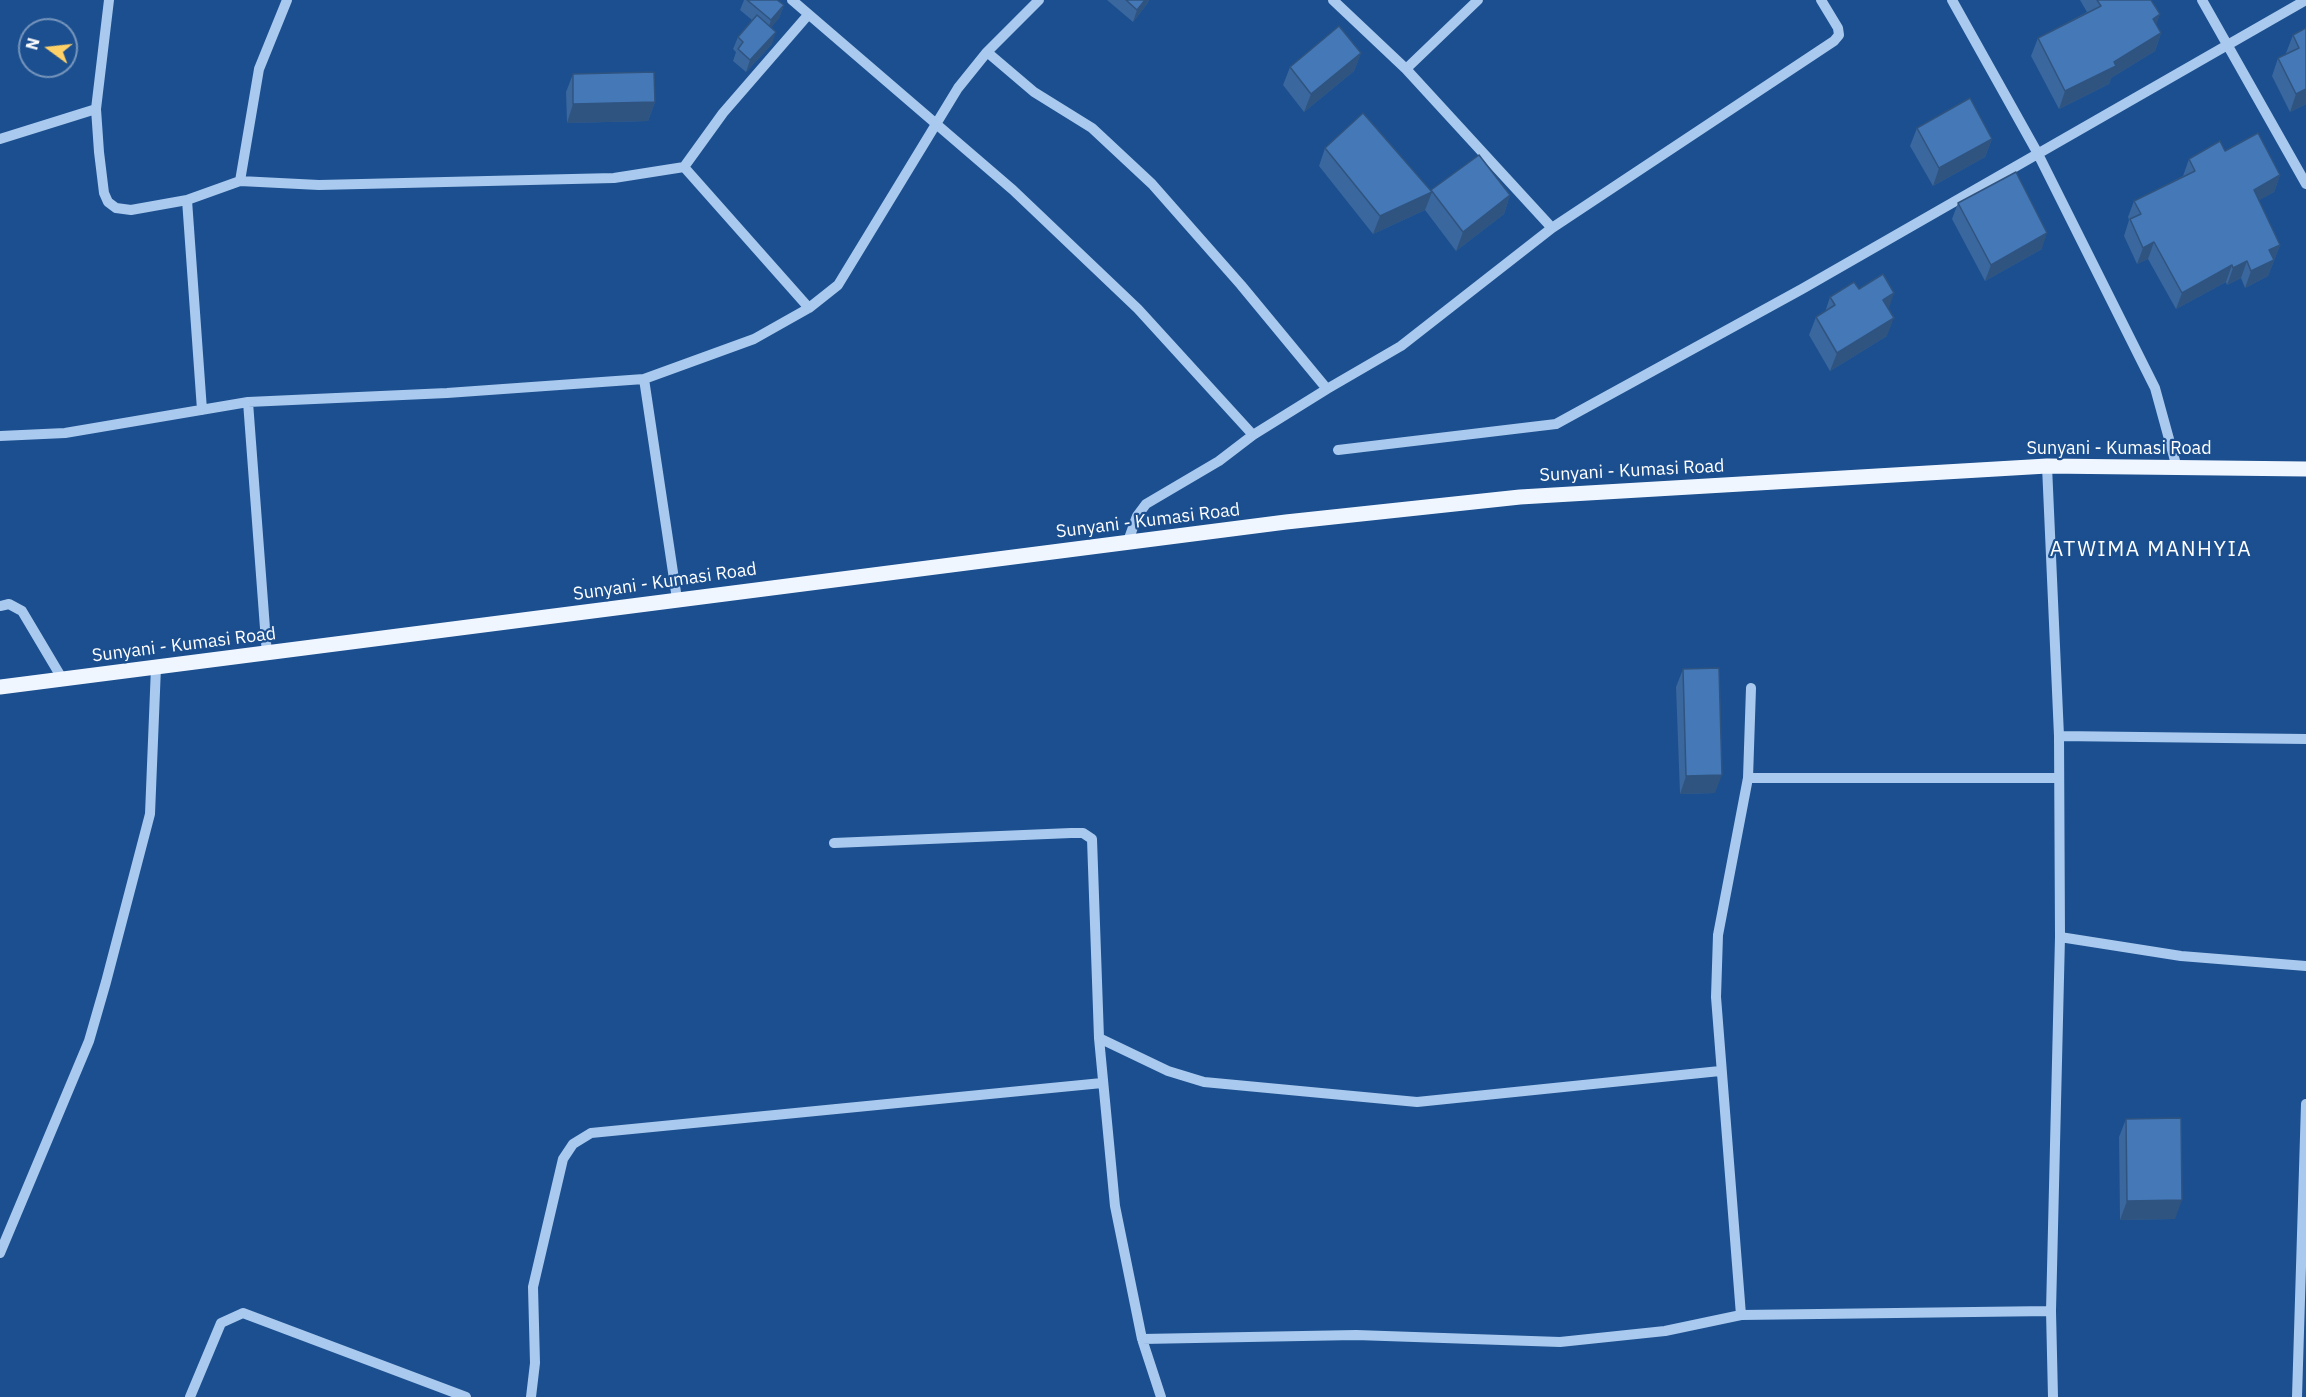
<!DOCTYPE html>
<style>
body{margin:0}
#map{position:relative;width:2306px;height:1397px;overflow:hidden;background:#1b4f8f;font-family:"IBM Plex Sans",sans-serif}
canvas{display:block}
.north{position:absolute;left:18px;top:18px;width:60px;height:60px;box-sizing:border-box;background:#1b4f8f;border:2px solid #7695bc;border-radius:50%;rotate:285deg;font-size:16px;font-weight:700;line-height:24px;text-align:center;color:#fff}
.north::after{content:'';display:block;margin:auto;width:21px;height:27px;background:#ffd166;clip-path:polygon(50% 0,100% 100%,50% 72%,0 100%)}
</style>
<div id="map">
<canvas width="2306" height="1397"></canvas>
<div class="north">N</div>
</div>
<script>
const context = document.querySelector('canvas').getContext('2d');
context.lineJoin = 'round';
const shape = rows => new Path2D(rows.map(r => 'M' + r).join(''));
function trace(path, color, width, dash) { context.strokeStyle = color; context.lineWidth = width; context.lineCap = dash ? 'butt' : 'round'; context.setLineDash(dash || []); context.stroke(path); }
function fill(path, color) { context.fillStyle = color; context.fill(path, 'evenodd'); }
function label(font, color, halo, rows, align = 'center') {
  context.font = font + ' "IBM Plex Sans",sans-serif'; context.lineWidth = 4.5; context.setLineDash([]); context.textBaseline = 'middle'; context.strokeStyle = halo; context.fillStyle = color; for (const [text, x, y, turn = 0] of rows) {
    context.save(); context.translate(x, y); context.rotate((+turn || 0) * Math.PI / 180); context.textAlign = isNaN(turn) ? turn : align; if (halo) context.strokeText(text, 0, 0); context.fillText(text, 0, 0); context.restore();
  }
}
trace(shape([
 [109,0,96,109,99,152,104,193,108,202,116,208,131,210,187,200,240,181,319,185,614,178,684,167,723,113,808,15],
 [792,0,1013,190,1138,309,1253,435],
 [1333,0,1406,69,1552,228],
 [1952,0,2037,152,2155,388,2177,468],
 [2202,0,2306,184],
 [987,52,1034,92,1092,128,1152,184,1241,285,1327,389],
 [1406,69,1478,0],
 [0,139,96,109],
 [684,167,809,308],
 [240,181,259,69,287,0],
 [187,200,202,410],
 [644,379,677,599],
 [248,402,267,655],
 [0,436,65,433,248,402,447,393,644,379,754,339,809,308,838,285,958,88,987,52,1039,0],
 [1338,450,1556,424,1802,289,2306,0],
 [2047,466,2059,736,2060,937,2051,1311,2053,1397],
 [1127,544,1137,516,1146,504,1219,461,1253,435,1327,389,1401,346,1552,228,1834,41,1839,35,1838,28,1821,0],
 [0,606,9,604,22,611,63,680],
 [2059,736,2306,739],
 [1748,778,2058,778],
 [834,843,1071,833,1083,833,1092,839,1099,1038,1115,1206,1142,1339,1161,1397],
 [2060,937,2181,956,2306,966],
 [1099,1038,1168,1071,1204,1082,1417,1102,1720,1071],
 [0,1253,89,1041,106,982,150,814,156,667],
 [1741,1315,1716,997,1718,935,1748,778,1751,688],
 [1142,1339,1356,1335,1560,1342,1665,1331,1741,1315,2051,1311],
 [190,1397,221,1323,243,1313,466,1397],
 [531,1397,535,1363,533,1287,563,1159,573,1144,591,1133,1102,1083],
 [2297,1397,2306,1104]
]), '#a9c9ee', 10);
trace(shape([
 [0,687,1286,522,1520,497,2047,466,2306,469]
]), '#f0f6ff', 15);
fill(shape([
 [744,0,777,0,784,5,779,18,771,27,772,44,746,72,733,61,736,52,733,49,738,37,752,20,740,10],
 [1107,0,1149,0,1147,4,1133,22],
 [2080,0,2151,0,2160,14,2156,24,2161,33,2155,51,2111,78,2109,84,2059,109,2031,56,2038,38,2087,12],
 [2306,28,2306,104,2290,112,2272,76,2278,58,2287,54,2286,53,2293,35],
 [1361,53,1354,71,1304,112,1283,85,1290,67],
 [573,74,655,102,648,121,567,123,566,92],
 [1917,128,1992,139,1985,157,1933,186,1910,146],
 [1325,148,1431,190,1510,195,1504,214,1456,251,1425,210,1373,234,1319,166],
 [2225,151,2280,175,2274,192,2259,200,2280,245,2268,276,2245,288,2241,278,2227,285,2226,282,2176,309,2148,259,2137,264,2124,236,2129,220,2128,217,2134,201,2183,176,2189,159],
 [1958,203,2042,249,1985,281,1952,219],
 [1859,289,1888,309,1887,336,1830,371,1809,335,1816,317,1825,312,1830,297],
 [1683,669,1715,793,1680,794,1676,687],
 [2126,1119,2175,1219,2120,1220,2119,1137]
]), '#3a679d');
fill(shape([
 [1145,0,1149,0,1147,4,1133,22,1137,10],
 [784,5,779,18,767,33,771,20],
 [2160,14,2153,33,2153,19],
 [776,32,772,44,746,72,750,60],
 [2161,33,2155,51,2111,78,2109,84,2059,109,2065,91],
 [1361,53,1354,71,1304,112,1311,94],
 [2306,89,2306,104,2290,112,2296,94],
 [655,102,648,121,567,123,573,104],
 [1992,139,1985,157,1933,186,1939,168],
 [2280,175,2274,192,2247,207,2254,190],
 [1432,192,1425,210,1373,234,1380,216],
 [1510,195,1504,214,1456,251,1463,232],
 [2047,233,2042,249,1985,281,1991,265],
 [2154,242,2148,259,2137,264,2143,248],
 [2280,245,2268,276,2245,288,2251,271,2269,250],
 [2247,261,2241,278,2227,285,2233,268],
 [2232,265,2226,282,2176,309,2182,293],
 [1894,293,1888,311,1883,300],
 [1894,318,1887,336,1830,371,1837,353],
 [1722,775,1715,793,1680,794,1686,776],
 [2182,1200,2175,1219,2120,1220,2127,1201]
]), '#305480');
const building = shape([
 [747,0,777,0,784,5,771,20,747,0],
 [1126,0,1145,0,1137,10,1126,0],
 [2097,0,2151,0,2160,14,2153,19,2161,33,2114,62,2116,66,2065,91,2038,38,2101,6,2097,0],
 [757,15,776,32,750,60,738,49,743,42,738,37,757,15],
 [1339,26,1361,53,1311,94,1290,67,1339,26],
 [2306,28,2306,89,2296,94,2278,58,2299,48,2293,35,2306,28],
 [654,72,655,102,573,104,573,74,654,72],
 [1970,98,1992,139,1939,168,1917,128,1970,98],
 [1363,113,1432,192,1380,216,1325,148,1363,113],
 [2258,133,2280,175,2254,190,2280,245,2269,250,2274,260,2251,271,2247,261,2233,268,2232,265,2182,293,2154,242,2143,248,2130,219,2141,214,2134,201,2195,171,2189,159,2220,141,2225,151,2258,133],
 [1479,155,1510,195,1463,232,1431,190,1479,155],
 [2016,172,2047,233,1991,265,1958,203,2016,172],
 [1883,274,1894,293,1883,300,1894,318,1837,353,1816,317,1835,305,1830,297,1854,282,1859,289,1883,274],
 [1719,668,1722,775,1686,776,1683,669,1719,668],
 [2181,1118,2182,1200,2127,1201,2126,1119,2181,1118]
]);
fill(building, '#4478b7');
trace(building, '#305480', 1.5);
label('18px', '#fff', '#1b4f8f', [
 ["Sunyani - Kumasi Road",2119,449],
 ["Sunyani - Kumasi Road",1632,471,-3],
 ["Sunyani - Kumasi Road",1148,521,-7],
 ["Sunyani - Kumasi Road",665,582,-8],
 ["Sunyani - Kumasi Road",184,645,-7]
]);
context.letterSpacing = '1.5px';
label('21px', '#fff', '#1b4f8f', [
 ["ATWIMA MANHYIA",2151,550]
]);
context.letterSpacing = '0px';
</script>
